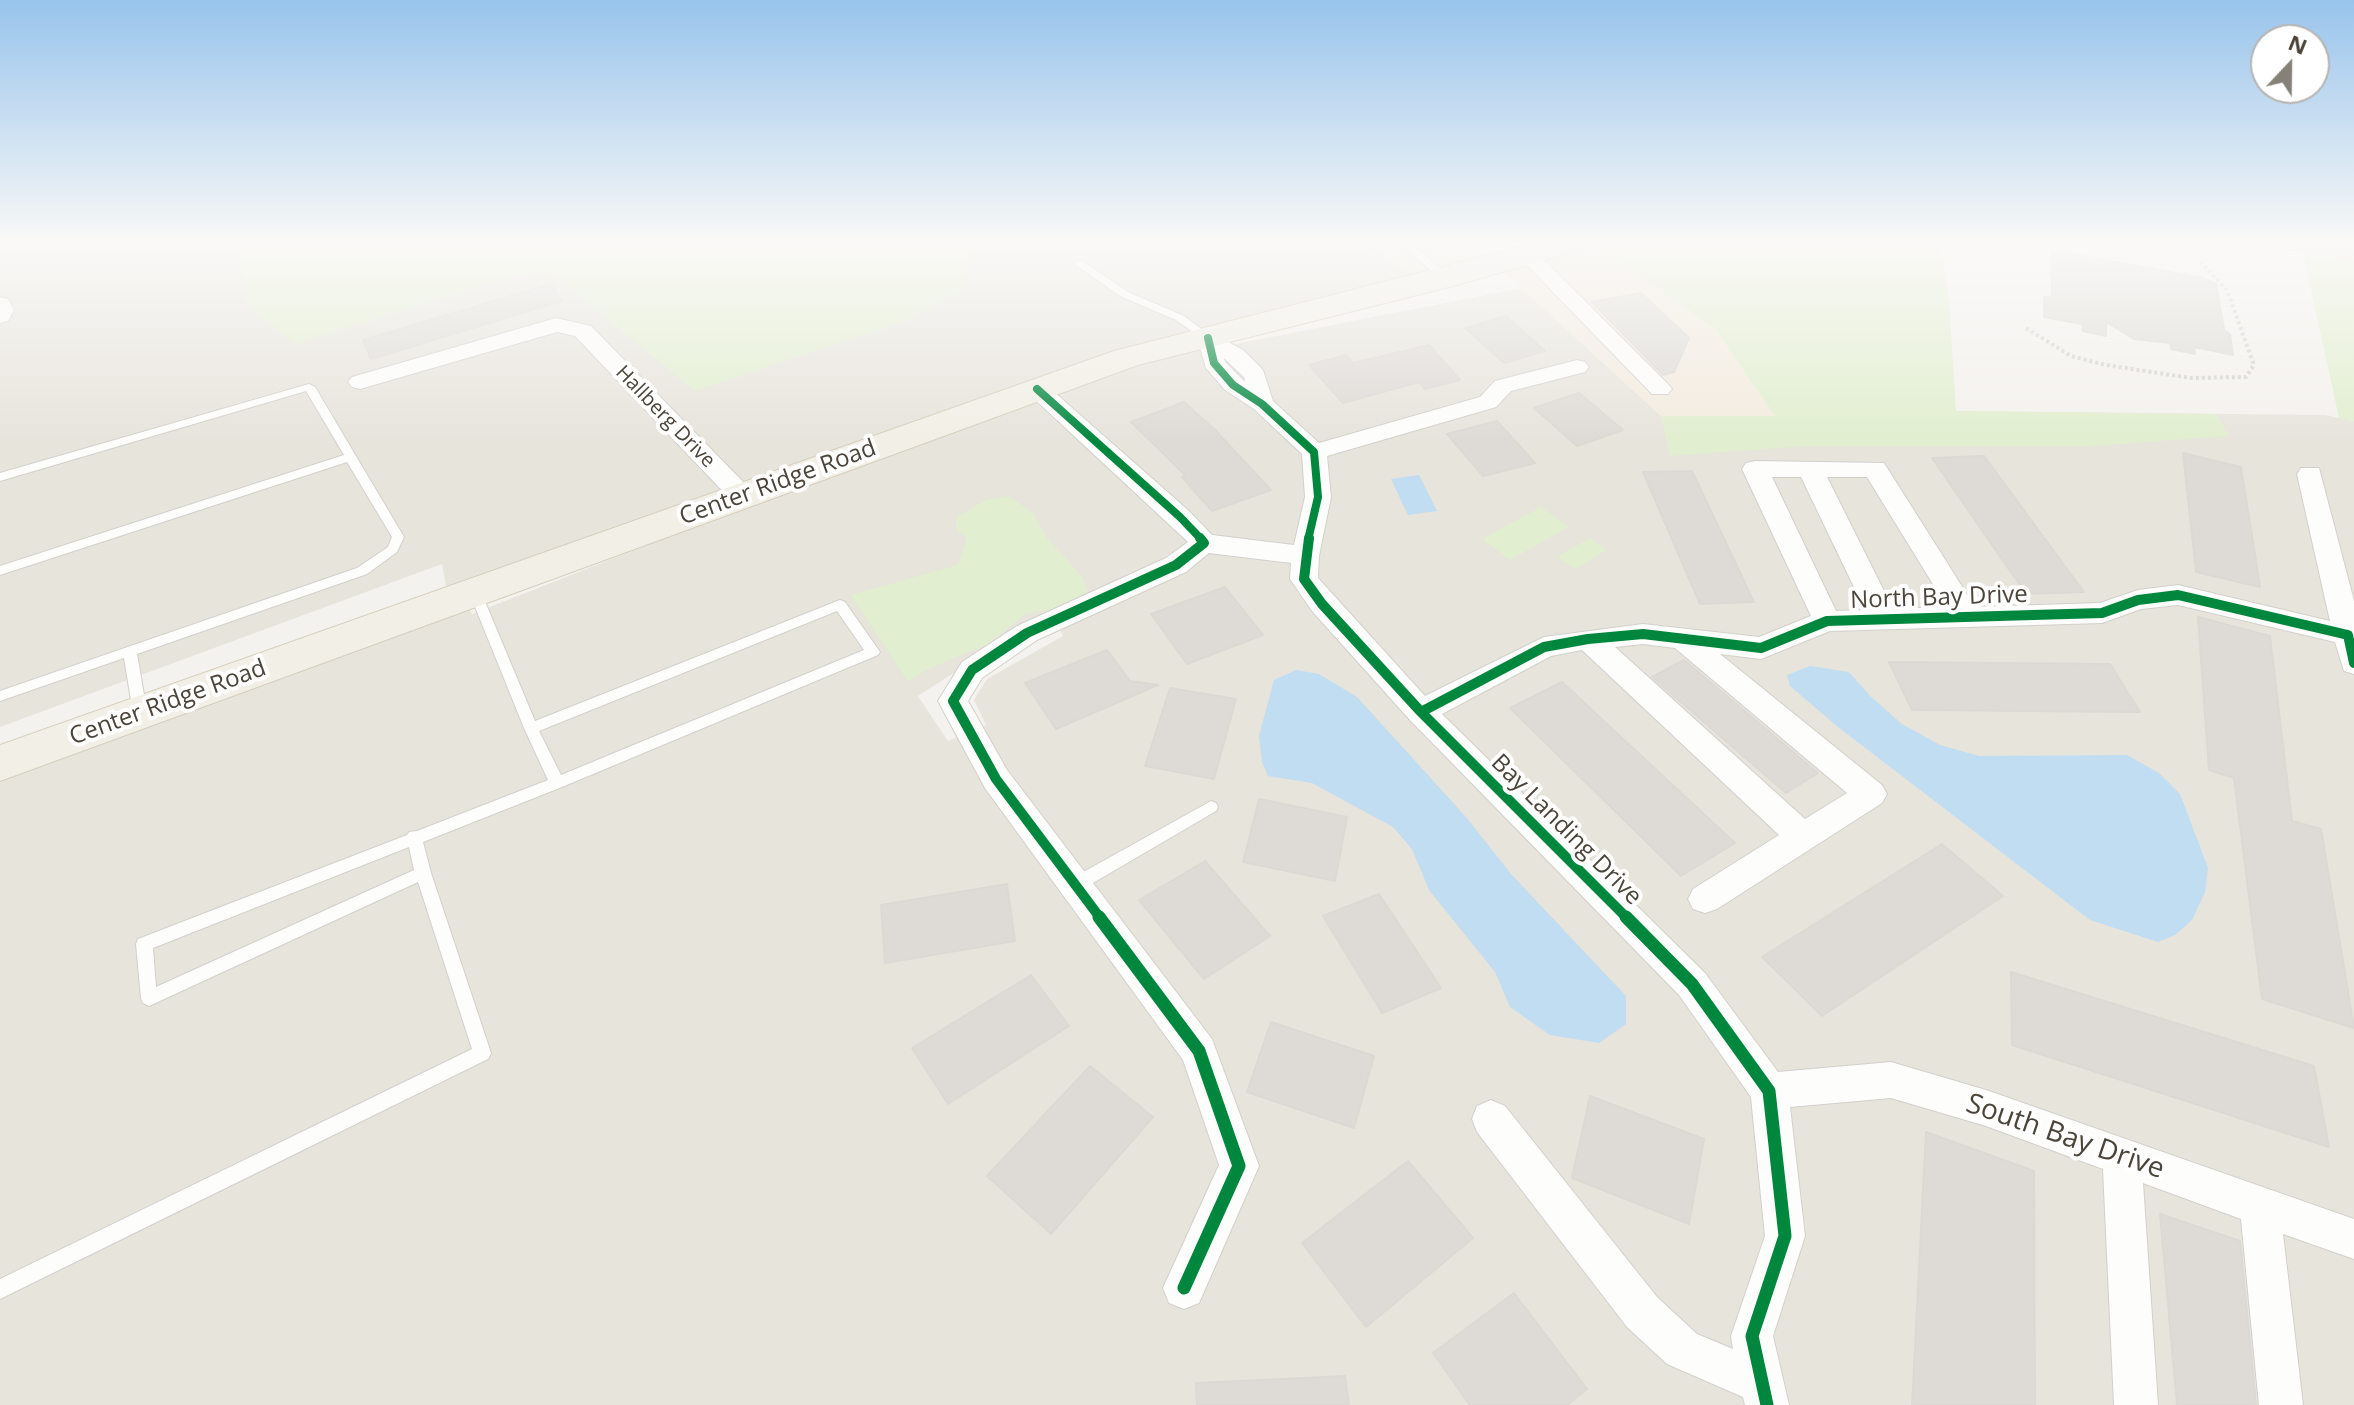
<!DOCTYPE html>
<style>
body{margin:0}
#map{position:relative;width:2354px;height:1405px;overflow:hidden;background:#f4f2ee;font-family:"Open Sans",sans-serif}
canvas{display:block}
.north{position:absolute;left:2250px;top:24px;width:80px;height:80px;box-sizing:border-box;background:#fff;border:2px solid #b7b4b0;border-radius:50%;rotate:22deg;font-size:22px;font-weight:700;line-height:32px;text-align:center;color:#4b4439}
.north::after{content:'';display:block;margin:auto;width:28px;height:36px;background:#868178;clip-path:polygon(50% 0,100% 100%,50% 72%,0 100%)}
</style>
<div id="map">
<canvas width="2354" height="1405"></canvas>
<div class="north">N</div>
</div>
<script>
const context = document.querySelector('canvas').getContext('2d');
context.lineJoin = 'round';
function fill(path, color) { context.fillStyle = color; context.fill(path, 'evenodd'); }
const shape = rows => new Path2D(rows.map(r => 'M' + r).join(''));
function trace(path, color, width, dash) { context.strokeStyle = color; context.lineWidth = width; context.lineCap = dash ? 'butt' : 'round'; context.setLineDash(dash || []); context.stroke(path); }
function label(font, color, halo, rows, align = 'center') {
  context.font = font + ' "Open Sans",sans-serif'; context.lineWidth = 8; context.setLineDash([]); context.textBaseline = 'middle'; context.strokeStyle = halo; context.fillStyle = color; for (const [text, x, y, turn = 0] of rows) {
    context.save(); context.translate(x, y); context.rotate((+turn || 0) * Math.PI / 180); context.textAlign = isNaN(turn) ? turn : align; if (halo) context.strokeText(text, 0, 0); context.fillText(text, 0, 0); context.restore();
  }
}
fill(shape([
 [0,244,334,244,315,337,501,279,550,272,695,390,731,378,968,247,965,244,1365,244,1424,280,1125,354,447,591,442,564,0,727],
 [1522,288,1661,416,1776,417,1956,411,2325,415,2354,421,2354,1405,0,1405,0,767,464,600,472,614,927,435,1163,358],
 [1051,610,1063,636,987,679,974,700,986,725,948,741,918,696]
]), '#e7e4dc');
fill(shape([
 [1365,244,1472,244,1486,257,1424,280],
 [1595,244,1716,330,1776,417,1661,416,1498,267]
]), '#f3ebdf');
fill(shape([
 [2281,244,2354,244,2354,262,2283,249]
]), '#eae5da');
fill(shape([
 [238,244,965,244,968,247,963,288,908,320,695,391,550,272,501,279,295,344,247,305],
 [1595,244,1941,244,1949,299,1956,411,2216,414,2229,436,2093,446,1806,446,1670,456,1661,416,1775,416,1716,330],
 [2303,253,2354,262,2354,421,2339,418],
 [1009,496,1034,514,1047,538,1082,576,1090,596,1067,606,1026,614,988,644,926,670,908,682,851,595,958,565,967,538,956,529,957,517,986,500],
 [1541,507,1569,527,1510,560,1482,539],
 [1590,538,1607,550,1575,569,1557,557]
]), '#e1eecf');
fill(shape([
 [1419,475,1437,511,1408,515,1391,479],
 [1810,666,1849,672,1870,696,1902,724,1940,745,1979,756,2127,755,2159,773,2180,794,2208,868,2205,892,2192,920,2175,935,2158,942,2090,920,1838,727,1790,686,1787,675],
 [1296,670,1319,674,1357,697,1466,817,1511,874,1626,996,1626,1024,1599,1043,1550,1035,1510,1007,1495,972,1429,890,1412,849,1393,827,1312,783,1268,776,1262,762,1259,736,1274,680]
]), '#c0ddf1');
const building = shape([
 [2058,251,2203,278,2216,284,2224,330,2230,334,2233,355,2194,347,2195,354,2171,349,2170,343,2134,339,2106,322,2106,336,2083,331,2082,324,2044,317,2044,297,2050,298,2052,295,2051,252,2059,253,2058,251],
 [551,284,562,301,371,359,363,340,551,284],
 [1641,293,1689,338,1674,372,1663,375,1592,302,1641,293],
 [1506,316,1545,351,1504,363,1465,328,1506,316],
 [1429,345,1460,380,1425,389,1419,382,1343,403,1309,365,1346,355,1353,363,1429,345],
 [1579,393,1623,430,1577,446,1534,408,1579,393],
 [1184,402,1215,430,1271,490,1212,511,1182,477,1185,475,1131,422,1184,402],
 [1497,421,1535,463,1483,476,1447,434,1497,421],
 [2183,453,2241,467,2260,587,2196,572,2183,453],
 [1984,456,2084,592,2026,594,1932,458,1984,456],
 [1692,471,1754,602,1700,604,1643,472,1692,471],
 [1225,587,1263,635,1187,664,1151,614,1225,587],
 [2198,617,2270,636,2292,821,2321,829,2354,1028,2262,999,2234,778,2209,770,2198,617],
 [1107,650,1130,681,1158,685,1056,729,1025,683,1107,650],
 [1684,660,1818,773,1786,793,1652,677,1684,660],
 [1889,662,2110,664,2140,712,1912,710,1889,662],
 [1562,682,1735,843,1681,876,1510,708,1562,682],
 [1170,688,1236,699,1214,779,1145,766,1170,688],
 [1259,799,1347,817,1335,881,1243,862,1259,799],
 [1942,844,2003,896,1822,1016,1762,957,1942,844],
 [1205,861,1270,936,1204,979,1139,900,1205,861],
 [1007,884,1015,941,885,963,881,905,1007,884],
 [1379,894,1441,988,1382,1013,1323,916,1379,894],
 [2011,972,2314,1066,2329,1147,2012,1045,2011,972],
 [1031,975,1069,1026,948,1104,912,1048,1031,975],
 [1271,1022,1374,1056,1354,1128,1247,1092,1271,1022],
 [1090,1066,1153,1117,1051,1234,987,1176,1090,1066],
 [1590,1096,1704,1139,1689,1224,1572,1178,1590,1096],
 [1926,1132,2034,1171,2035,1405,1912,1405,1926,1132],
 [1408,1161,1473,1238,1366,1327,1302,1243,1408,1161],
 [2160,1214,2240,1241,2256,1405,2177,1405,2160,1214],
 [1514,1293,1587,1389,1567,1405,1470,1405,1433,1353,1514,1293],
 [1345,1376,1349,1405,1197,1405,1196,1383,1345,1376]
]);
fill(building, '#dedbd6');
trace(building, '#dcd9d4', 2);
const lane = shape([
 [1400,244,1411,244,1450,276,1450,280,1442,280,1400,244],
 [1076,261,1082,261,1128,292,1184,316,1213,338,1208,341,1204,340,1176,320,1120,296,1076,265,1076,261],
 [309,384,315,387,404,537,397,552,367,574,137,654,147,712,145,716,135,716,133,712,124,658,0,701,0,691,357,568,388,547,392,537,347,462,0,575,0,566,344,455,306,391,0,481,0,473,309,384],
 [475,587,481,592,535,721,840,600,845,602,880,652,878,655,562,787,423,842,431,873,491,1053,488,1059,0,1299,0,1279,472,1049,418,882,149,1006,143,1003,141,998,136,944,138,939,407,835,409,832,417,831,548,780,524,728,469,592,475,587],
 [837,611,864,650,561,775,539,731,837,611],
 [409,847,414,870,156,987,153,948,409,847],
 [1211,801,1216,803,1218,807,1216,811,1081,890,1075,892,1069,890,1067,885,1069,880,1211,801]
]);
const street = shape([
 [1528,249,1535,251,1668,384,1672,389,1668,394,1652,394,1521,259,1517,255,1521,251,1528,249],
 [0,297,8,299,14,310,8,321,0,323,0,297],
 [556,318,591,326,751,490,755,496,751,502,742,504,733,502,575,336,557,332,360,389,352,387,348,382,352,377,556,318],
 [1208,331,1243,350,1263,370,1273,401,1319,443,1480,397,1495,381,1577,360,1585,362,1589,367,1585,372,1511,391,1496,407,1327,456,1331,497,1319,556,1318,578,1425,696,1544,637,1643,624,1759,637,1811,616,1742,469,1746,463,1755,461,1884,463,1975,607,2100,603,2138,590,2178,585,2330,621,2297,474,2301,468,2319,468,2354,601,2354,674,2344,671,2335,642,2178,605,2141,609,2102,623,1830,631,1761,659,1720,654,1882,785,1887,794,1882,803,1717,909,1705,913,1693,909,1688,899,1693,889,1779,835,1582,650,1551,656,1442,714,1705,973,1778,1072,1891,1062,1986,1090,2354,1219,2354,1259,2283,1234,2303,1405,2259,1405,2241,1219,2143,1183,2158,1405,2114,1405,2103,1169,1986,1126,1891,1098,1790,1107,1805,1236,1773,1336,1789,1405,1745,1405,1743,1397,1667,1364,1627,1327,1477,1132,1472,1119,1477,1106,1491,1100,1505,1106,1657,1297,1697,1334,1733,1349,1731,1336,1765,1236,1751,1097,1679,995,1410,720,1312,611,1290,579,1291,563,1209,553,1186,572,1037,640,982,678,968,701,1007,770,1212,1039,1259,1166,1199,1303,1184,1309,1169,1303,1163,1288,1219,1165,1183,1060,985,788,938,701,962,662,1017,626,1166,558,1188,542,1029,394,1025,389,1029,384,1045,384,1189,511,1212,535,1294,545,1305,497,1302,454,1254,409,1225,390,1206,368,1197,338,1200,333,1208,331],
 [1224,358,1244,377,1245,382,1225,362,1224,358],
 [1772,477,1801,477,1865,610,1836,611,1772,477],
 [1827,477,1867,477,1947,607,1893,609,1827,477],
 [1643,644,1675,648,1847,793,1805,819,1615,647,1643,644]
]);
const primary = shape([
 [1532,244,1583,244,1579,250,1457,285,1138,365,0,781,0,745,1114,351,1532,244]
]);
trace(lane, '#d2d0cb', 2);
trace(street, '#d2d0cb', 2);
trace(primary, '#d6cebb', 2);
trace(shape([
 [2026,328,2071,356,2106,365,2191,378,2246,377,2254,365,2227,290,2198,259]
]), '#d3d2cc', 4, [3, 3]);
fill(lane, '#fdfdfc');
fill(street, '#fdfdfc');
fill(primary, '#f2efe6');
trace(shape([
 [1208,338,1214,363,1233,385,1262,404,1314,452,1318,497,1308,540],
 [1037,389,1180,517,1202,540]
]), '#00873e', 8);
trace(shape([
 [1309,538,1304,579,1322,604,1421,712,1628,919],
 [1421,712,1544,647,1588,639,1643,634,1761,648,1827,621,2102,613,2138,600,2178,595,2348,635,2354,663],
 [1101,919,996,779,953,701,972,670,1027,633,1176,565,1204,543,1200,538]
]), '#00873e', 10);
trace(shape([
 [1099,917,1199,1051,1239,1166,1184,1288],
 [1626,917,1692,984,1769,1091,1785,1236,1752,1336,1767,1405]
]), '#00873e', 13);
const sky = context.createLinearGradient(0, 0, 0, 441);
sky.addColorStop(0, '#98c4ec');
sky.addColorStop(0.55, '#faf9f7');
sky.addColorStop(1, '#faf9f700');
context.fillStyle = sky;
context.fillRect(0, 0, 2354, 441);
label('20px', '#4b4439', '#fff', [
 ["Hallberg Drive",665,417,46]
]);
label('24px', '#4b4439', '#fff', [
 ["Center Ridge Road",778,483,-20],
 ["North Bay Drive",1939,598,-2],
 ["Center Ridge Road",168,703,-20],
 ["Bay Landing Drive",1566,830,45]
]);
label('28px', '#4b4439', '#fff', [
 ["South Bay Drive",2065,1137,19]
]);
</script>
